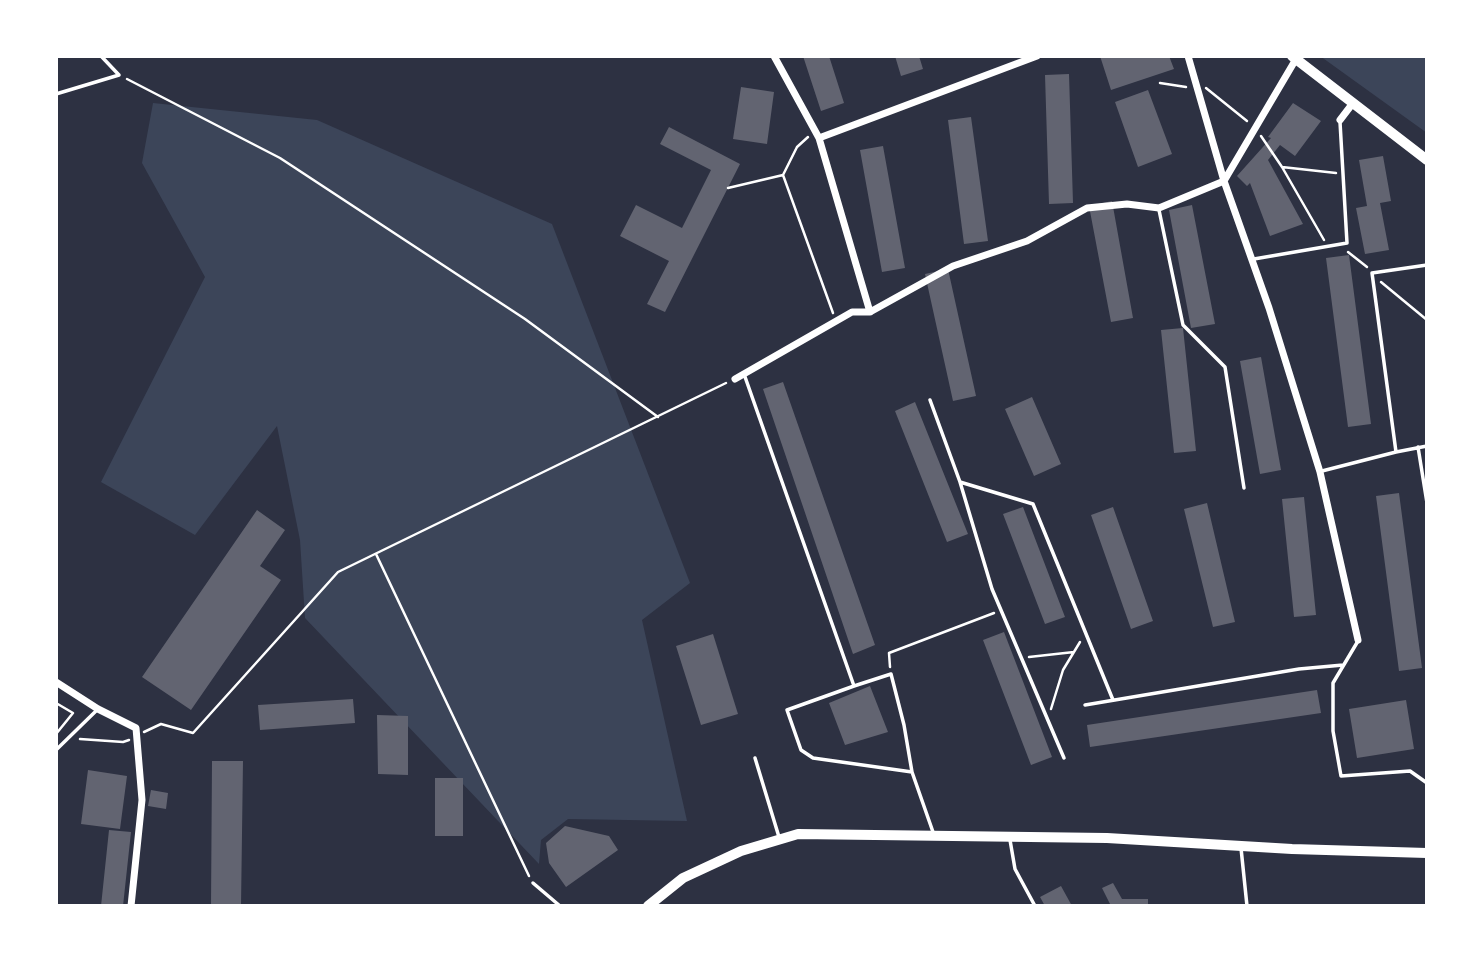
<!DOCTYPE html>
<style>
body{margin:0}
#map{position:relative;width:1483px;height:962px;overflow:hidden;background:#2d3142;font-family:Inter,sans-serif}
canvas{display:block}
.frame{position:absolute;inset:0;border:58px solid #fff;pointer-events:none}
</style>
<div id="map">
<canvas width="1483" height="962"></canvas>
<div class="frame"></div>
</div>
<script>
const context = document.querySelector('canvas').getContext('2d');
context.lineJoin = 'round';
function fill(path, color) { context.fillStyle = color; context.fill(path, 'evenodd'); }
const shape = rows => new Path2D(rows.map(r => 'M' + r).join(''));
function trace(path, color, width, dash) { context.strokeStyle = color; context.lineWidth = width; context.lineCap = dash ? 'butt' : 'round'; context.setLineDash(dash || []); context.stroke(path); }
fill(shape([
 [1320,56,1427,56,1427,133],
 [153,103,317,120,552,224,690,583,642,620,687,821,568,819,541,840,539,864,305,618,300,540,277,426,195,535,101,482,205,277,142,163]
]), '#3c4559');
fill(shape([
 [803,56,829,56,844,103,821,111],
 [895,56,919,56,923,69,901,76],
 [1100,56,1169,56,1174,69,1111,90],
 [1069,74,1073,203,1049,204,1045,75],
 [741,87,774,92,767,144,733,139],
 [1148,90,1172,154,1138,167,1115,102],
 [1293,103,1321,121,1295,156,1280,145,1268,160,1303,224,1270,236,1250,183,1247,186,1237,176,1271,138,1268,137],
 [971,117,988,241,964,244,948,120],
 [669,127,740,164,665,312,647,304,669,261,620,236,636,205,682,228,711,170,660,144],
 [883,146,905,268,882,272,860,150],
 [1383,156,1391,201,1380,203,1389,250,1365,254,1356,208,1367,206,1359,160],
 [1112,201,1133,318,1111,322,1089,206],
 [1192,205,1215,324,1191,328,1169,210],
 [1349,255,1371,424,1348,427,1326,258],
 [948,269,976,396,953,401,925,274],
 [1183,328,1196,451,1174,453,1161,330],
 [1261,357,1281,470,1260,474,1240,361],
 [783,382,875,645,853,654,763,389],
 [1032,397,1061,464,1034,476,1005,409],
 [915,402,968,534,947,542,895,411],
 [1399,493,1422,668,1399,671,1376,496],
 [1304,497,1316,615,1294,617,1282,499],
 [1207,503,1235,622,1213,627,1184,509],
 [1023,507,1065,617,1045,624,1003,514],
 [1113,507,1153,621,1131,629,1091,515],
 [257,510,285,530,260,566,281,580,191,710,142,677],
 [1004,632,1052,757,1031,765,983,640],
 [713,634,738,714,701,725,676,646],
 [870,686,888,732,845,745,829,703],
 [1317,690,1321,713,1090,747,1087,725],
 [353,699,355,723,260,730,258,705],
 [1406,700,1414,749,1357,758,1349,709],
 [377,715,408,716,408,775,378,774],
 [212,761,243,761,241,906,211,906],
 [88,770,127,776,120,829,81,824],
 [435,778,463,778,463,836,435,836],
 [151,790,168,793,166,809,148,806],
 [565,826,609,836,618,850,566,887,549,863,546,843],
 [109,830,131,832,123,906,101,906],
 [1113,883,1122,899,1148,899,1148,906,1111,906,1102,888],
 [1061,886,1072,906,1045,906,1040,897]
]), '#626471');
trace(shape([
 [127,79,280,158,525,319,658,417],
 [1160,83,1186,87],
 [1206,88,1247,121],
 [1261,136,1282,167,1336,173],
 [808,137,797,147,783,175,833,313],
 [1282,167,1324,240],
 [728,188,783,175],
 [1348,252,1367,267],
 [1381,282,1427,320],
 [376,554,529,876],
 [1029,657,1074,652],
 [890,667,889,653,994,613],
 [56,703,73,713,56,734],
 [1051,709,1063,670,1080,642],
 [144,732,161,724,193,733,338,572,726,383],
 [80,739,123,742,129,740]
]), '#fff', 2.5);
trace(shape([
 [56,94,119,75,101,56],
 [1159,210,1183,325,1225,367,1244,488],
 [1254,259,1347,243,1340,122],
 [744,374,854,686,891,674,904,725,912,772,933,832],
 [930,400,960,482,1033,504,1113,700],
 [1418,447,1427,503],
 [1396,452,1427,446],
 [1322,471,1396,452,1372,273,1427,265],
 [960,482,992,589,1064,758],
 [1358,641,1333,683,1333,731,1341,776,1410,771,1427,783],
 [854,686,787,710,801,750,813,758,912,772],
 [1085,705,1299,669,1343,665],
 [56,750,98,709],
 [755,758,779,837],
 [1010,840,1015,869,1035,906],
 [1241,848,1247,906],
 [533,883,560,906]
]), '#fff', 3.5);
trace(shape([
 [774,56,819,138,870,312,953,266,1027,241,1087,208,1127,204,1159,208,1224,181,1296,59],
 [1188,56,1224,181,1269,308,1320,472,1358,640],
 [1340,120,1353,103],
 [819,138,1037,56],
 [735,379,852,312,870,312],
 [56,682,98,709,136,728,142,800,131,906]
]), '#fff', 7);
trace(shape([
 [1292,56,1427,160],
 [648,906,683,878,741,851,798,834,1107,838,1292,849,1427,853]
]), '#fff', 10);
</script>
